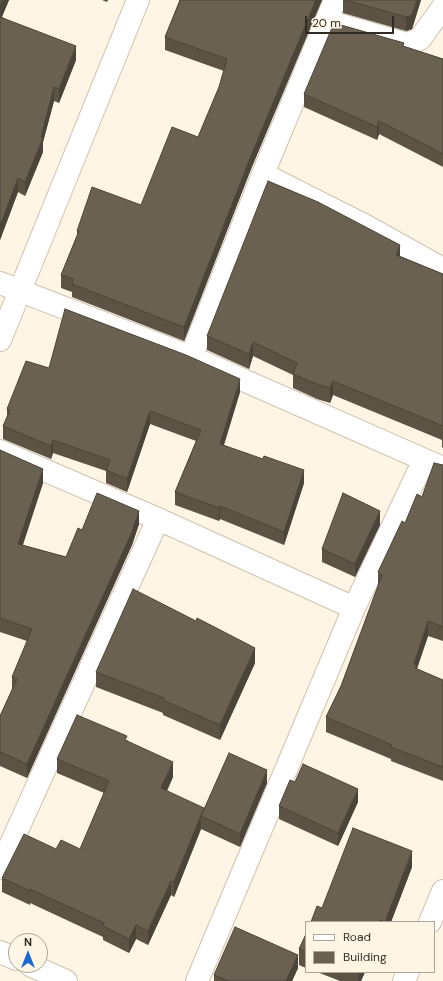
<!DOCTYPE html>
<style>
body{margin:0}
#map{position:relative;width:443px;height:981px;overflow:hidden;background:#fff5e5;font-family:"DM Sans",sans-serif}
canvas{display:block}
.legend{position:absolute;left:305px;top:921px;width:130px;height:52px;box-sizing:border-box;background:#fff5e5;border:1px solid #aca598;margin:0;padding:5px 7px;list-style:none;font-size:12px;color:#302c24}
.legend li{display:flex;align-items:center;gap:8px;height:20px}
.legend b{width:20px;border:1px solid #aca598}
.north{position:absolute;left:8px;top:933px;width:40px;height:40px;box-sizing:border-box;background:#fff5e5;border:1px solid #aca598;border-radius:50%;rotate:0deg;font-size:11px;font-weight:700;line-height:16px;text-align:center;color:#302c24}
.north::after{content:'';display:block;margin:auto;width:14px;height:18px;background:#1b68d2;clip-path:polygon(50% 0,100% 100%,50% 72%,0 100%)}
.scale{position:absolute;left:305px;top:16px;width:89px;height:18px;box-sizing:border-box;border:2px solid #302c24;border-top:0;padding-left:5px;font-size:12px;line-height:14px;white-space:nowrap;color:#302c24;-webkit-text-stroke:3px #fff5e5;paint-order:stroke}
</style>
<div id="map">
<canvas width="443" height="981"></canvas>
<ul class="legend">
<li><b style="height:5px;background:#fff"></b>Road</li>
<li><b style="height:11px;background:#6b6150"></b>Building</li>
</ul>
<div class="north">N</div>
<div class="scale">20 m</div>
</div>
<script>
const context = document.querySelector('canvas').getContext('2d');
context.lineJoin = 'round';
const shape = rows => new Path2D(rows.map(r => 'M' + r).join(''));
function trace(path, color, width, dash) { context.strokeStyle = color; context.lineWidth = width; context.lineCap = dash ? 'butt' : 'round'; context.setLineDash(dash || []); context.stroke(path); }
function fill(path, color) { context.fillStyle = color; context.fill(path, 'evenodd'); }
const minor = shape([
 [327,21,407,44,420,39,443,7],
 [263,174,366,226,443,269],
 [0,283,191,357,443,468],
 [0,340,138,0],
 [191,357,263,174,335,0],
 [0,451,158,519,354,608],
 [0,868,158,519],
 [430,922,443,891],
 [0,952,16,959],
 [30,965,66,981],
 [197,981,354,608,424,460],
 [404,981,408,972]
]);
trace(minor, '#cec3b0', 24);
trace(minor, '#fff', 22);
fill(shape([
 [0,0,9,0,2,17,76,60,59,103,54,101,43,142,43,152,25,196,18,192,0,240],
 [102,0,108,0,107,2],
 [180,0,322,0,251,169,184,341,72,297,72,292,61,288,61,275,77,235,77,231,141,205,198,137,219,87,224,71,165,50,165,37],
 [343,0,421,0,412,29,406,31,343,13],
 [404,47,443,59,443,167,379,134,377,140,304,107,304,94],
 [400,256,443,274,443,454,443,448,442,447,442,440,333,395,330,403,317,399,293,388,293,375,253,356,249,369,207,350,207,336],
 [49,368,240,392,224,445,304,483,284,545,220,519,219,521,175,505,175,492,196,441,150,424,127,492,106,483,106,471,53,453,51,459,3,439,3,426,7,417,7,409],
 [0,450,43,483,23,545,66,557,82,530,139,524,132,545,27,778,0,766,0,716,12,690,12,677,27,641,0,632],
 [443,465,443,641,428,636,417,669,443,680,443,781,391,761,391,759,326,732,326,717,341,686,378,587,378,572,405,523,422,497],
 [380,525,355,577,322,562,322,549],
 [255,663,220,740,163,715,163,713,96,687,96,672],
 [127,740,173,777,167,791,204,810,267,783,240,847,201,829,174,897,171,895,148,945,136,939,129,953,103,940,103,937,30,903,30,905,2,892,2,878,56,849,80,849,104,793,57,773,57,759],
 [358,802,338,846,279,819,279,806],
 [412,867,391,922,311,922,322,908],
 [306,934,306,968,299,965,299,949],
 [298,968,292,981,214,981,214,975],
 [317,972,365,972,361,981,340,981]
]), '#5c5345');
fill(shape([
 [3,0,9,0,0,21,0,7],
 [316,0,322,0,251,169,184,341,184,327,251,156],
 [417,0,421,0,412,29,406,31,406,17],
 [76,46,76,60,59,103,59,89],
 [54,87,54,101,43,142,43,152,25,196,25,182,41,137],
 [379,121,379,134,377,140,377,127],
 [18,178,18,192,0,240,0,226],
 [400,245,400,259,396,255],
 [253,342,253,356,249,369,249,354],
 [240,379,240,392,220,457,220,444],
 [333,381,333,395,330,403,330,388],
 [150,411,150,424,127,492,127,479],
 [53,440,53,453,51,459,51,446],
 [43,469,43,483,18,558,18,544],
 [304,470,304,483,284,545,284,532],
 [220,506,220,519,219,521,219,508],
 [139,511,139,524,132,545,27,778,27,764],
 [380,511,380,525,355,577,355,564],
 [428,621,428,636,417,668,417,680,414,664],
 [255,648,255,663,220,740,220,725],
 [173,762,173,777,161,802,161,788],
 [267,770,267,783,240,847,240,834],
 [358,789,358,802,338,846,338,833],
 [204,808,204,818,201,816,201,829,174,897,174,882],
 [412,851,412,867,391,922,385,922],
 [171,881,171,895,148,945,148,931],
 [136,925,136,939,129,953,129,939],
 [298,955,298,968,292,981,286,981],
 [359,972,365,972,361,981,358,981]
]), '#4b4438');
const building = shape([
 [0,0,3,0,0,7,0,0],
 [180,0,316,0,251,156,184,327,72,284,73,279,61,275,79,231,77,231,92,187,141,205,172,127,198,137,219,87,227,59,165,37,180,0],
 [346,0,417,0,412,15,406,17,346,0],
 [0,17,76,46,59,89,54,87,41,137,43,138,25,182,18,178,0,226,0,17],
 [334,23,404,43,403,46,443,59,443,154,379,121,377,127,304,94,334,23],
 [268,181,318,202,400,245,396,255,443,274,443,426,333,381,330,388,317,384,293,374,297,363,253,342,249,354,207,336,268,181],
 [65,309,186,355,240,379,220,444,263,459,264,456,304,470,284,532,220,506,219,508,175,492,201,430,150,411,127,479,106,470,110,460,53,440,51,446,3,426,10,410,7,409,26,361,49,368,65,309],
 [0,450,43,469,18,544,66,557,78,528,82,530,97,493,139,511,132,532,27,764,0,752,0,716,17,679,12,677,32,629,0,618,0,450],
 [434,463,443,465,443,627,428,621,414,664,417,666,415,668,443,680,443,767,391,747,392,745,326,717,341,686,382,575,378,572,402,521,405,523,417,494,422,497,434,463],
 [343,493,380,511,355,564,322,549,343,493],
 [133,589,196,621,197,618,255,648,220,725,163,700,164,698,96,672,133,589],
 [77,715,127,736,125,740,173,762,161,788,204,808,174,882,171,881,148,931,136,925,129,939,103,926,104,923,30,889,30,891,2,878,24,834,56,849,61,840,80,849,109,781,57,759,77,715],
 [229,753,267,770,240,834,201,816,229,753],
 [303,764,358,789,338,833,279,806,290,780,295,782,303,764],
 [353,828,412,851,385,922,380,920,379,922,311,922,317,906,322,908,353,828],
 [235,927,298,955,286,981,229,981,214,975,235,927],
 [306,934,306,952,299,949,306,934]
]);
fill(building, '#6b6150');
trace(building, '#4b4438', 1);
</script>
